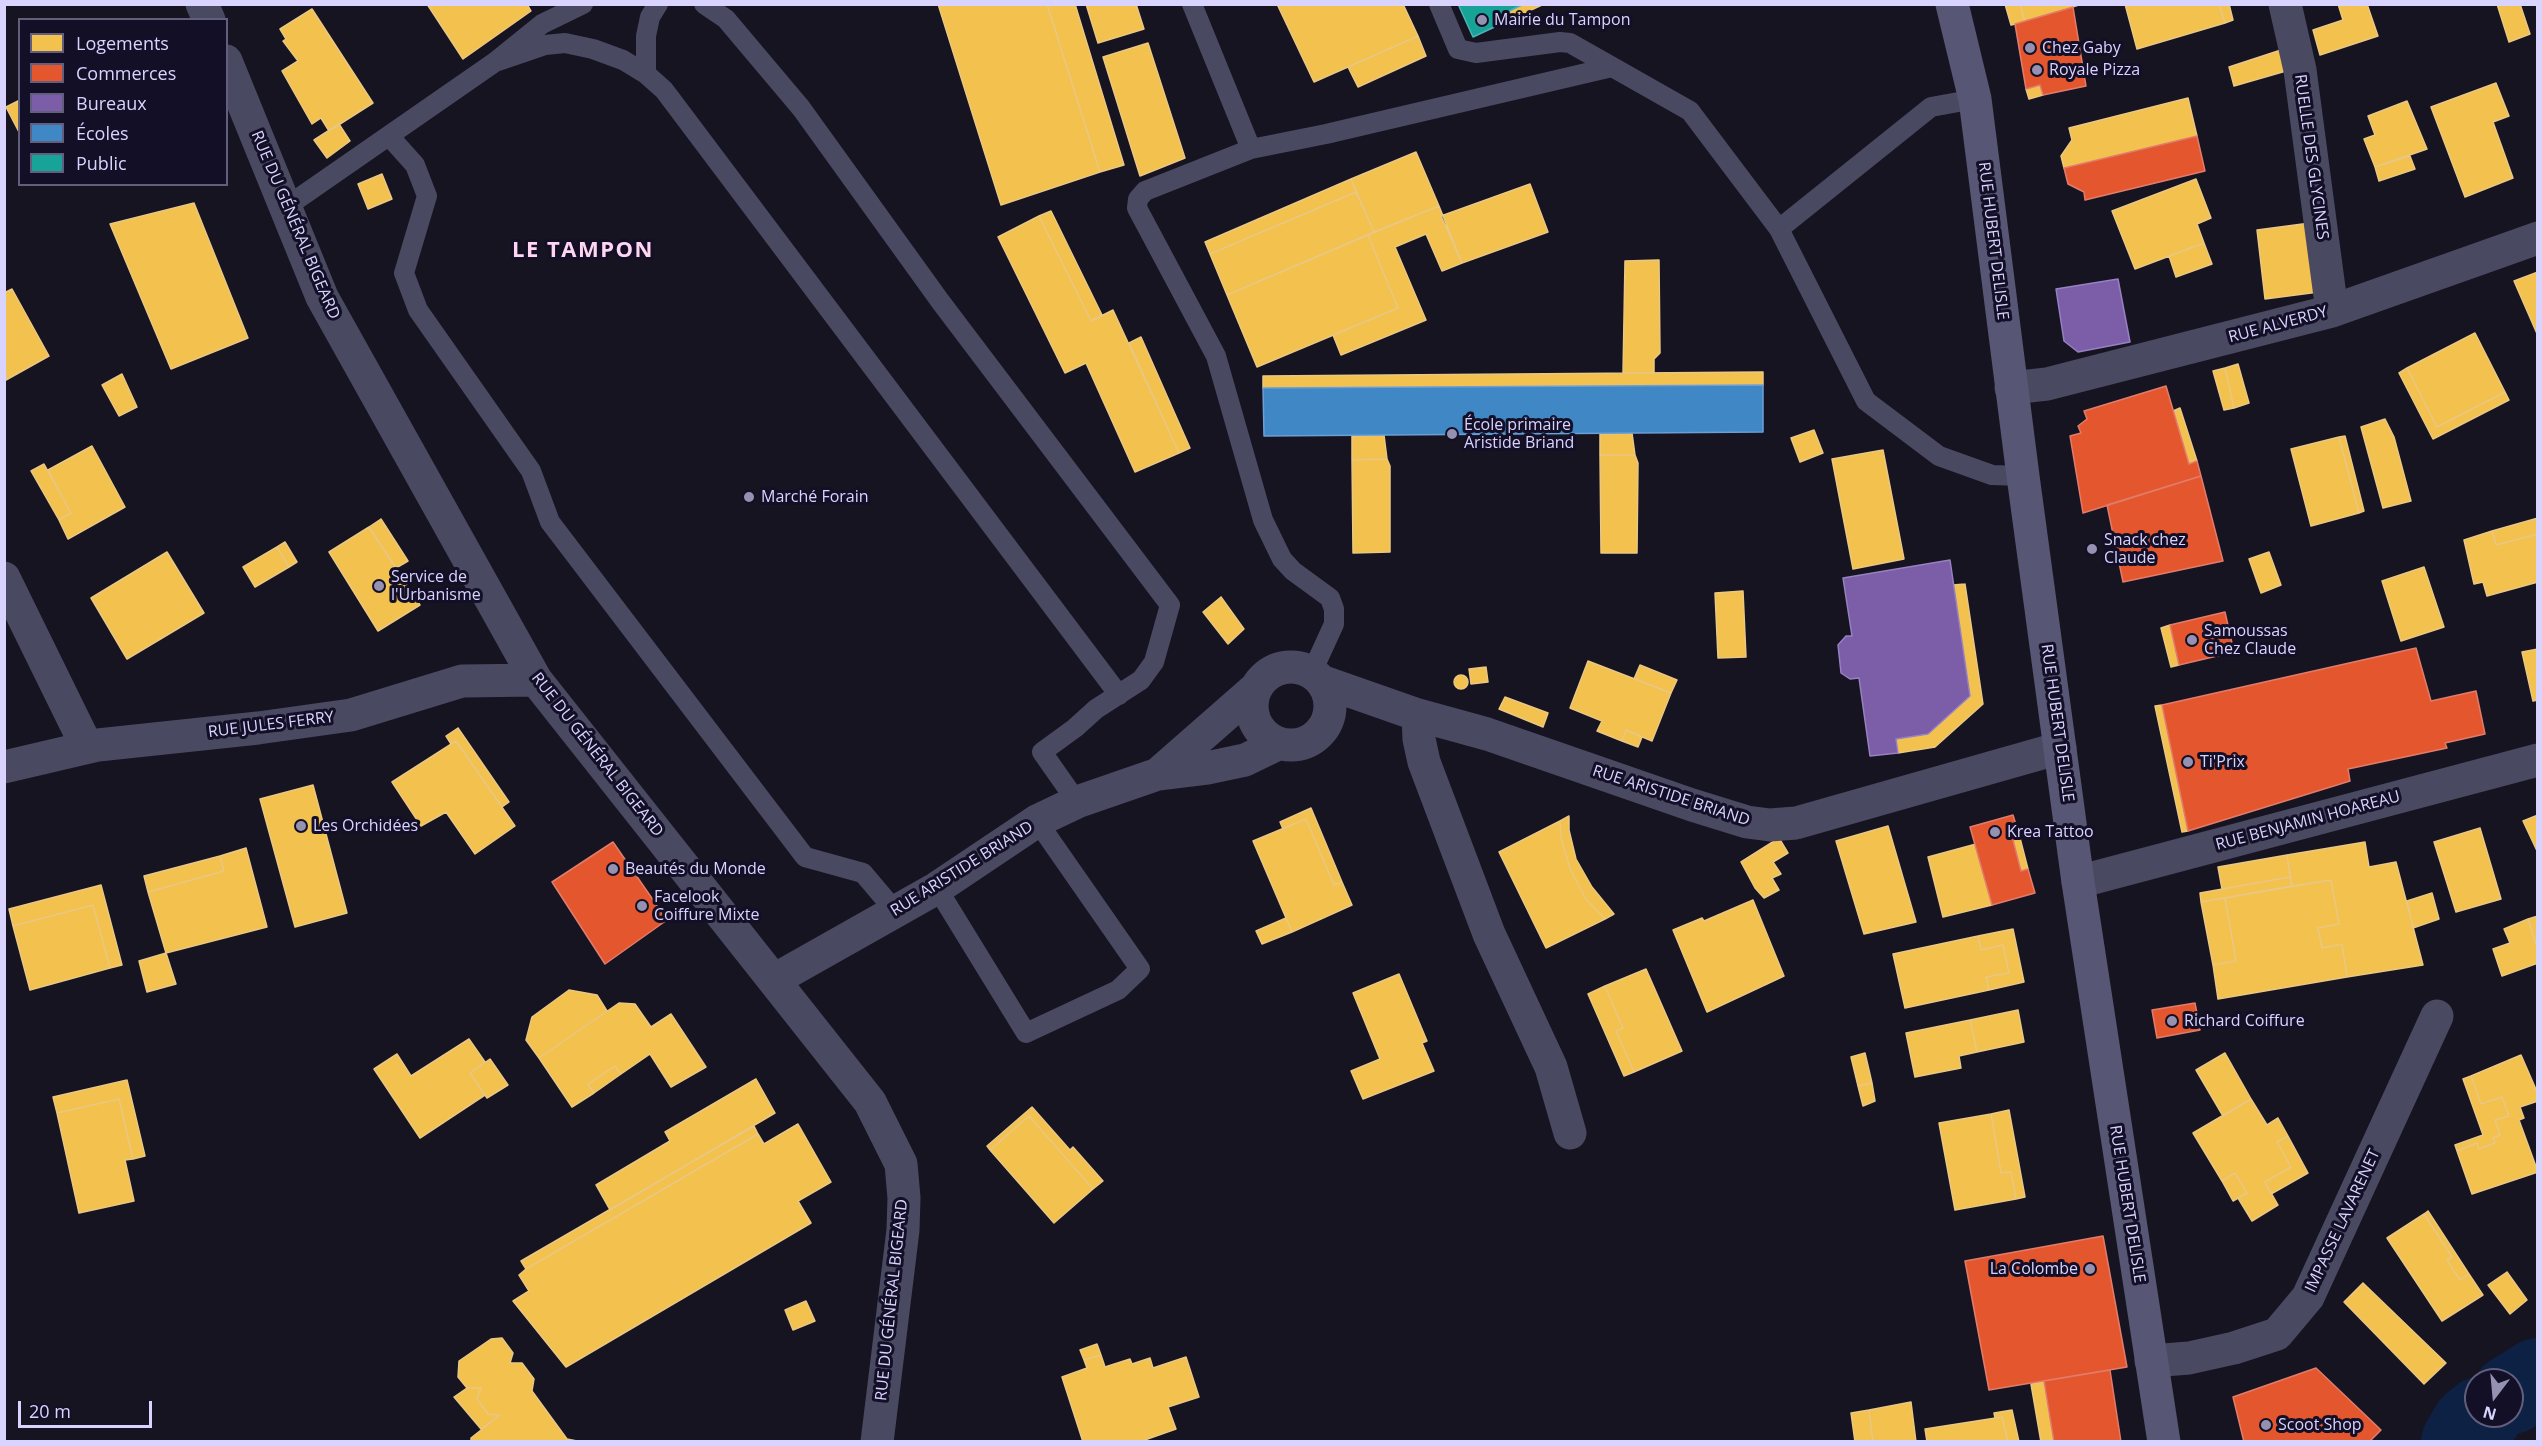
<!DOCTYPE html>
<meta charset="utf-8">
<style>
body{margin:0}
#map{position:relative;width:2542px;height:1446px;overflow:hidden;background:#161421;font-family:"Open Sans",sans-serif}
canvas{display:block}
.frame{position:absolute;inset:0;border:6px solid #d9d4ff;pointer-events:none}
.legend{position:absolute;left:18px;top:18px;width:210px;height:168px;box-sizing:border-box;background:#130f26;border:2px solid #625e7d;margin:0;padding:8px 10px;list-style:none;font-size:18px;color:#d9d4ff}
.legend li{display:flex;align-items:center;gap:12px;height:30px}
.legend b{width:30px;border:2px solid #625e7d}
.north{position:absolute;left:2464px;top:1368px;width:60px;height:60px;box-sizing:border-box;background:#130f26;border:2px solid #625e7d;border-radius:50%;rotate:196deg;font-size:16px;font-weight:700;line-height:24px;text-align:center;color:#d9d4ff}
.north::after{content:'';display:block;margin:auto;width:21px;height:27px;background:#9591b1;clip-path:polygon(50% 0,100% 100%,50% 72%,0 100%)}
.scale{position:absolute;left:18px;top:1401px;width:134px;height:27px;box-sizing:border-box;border:3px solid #d9d4ff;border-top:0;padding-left:8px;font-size:18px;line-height:21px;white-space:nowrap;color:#d9d4ff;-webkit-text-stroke:4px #130f26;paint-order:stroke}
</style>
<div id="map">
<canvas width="2542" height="1446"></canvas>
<div class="frame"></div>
<ul class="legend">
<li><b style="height:16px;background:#f2c14e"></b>Logements</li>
<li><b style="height:16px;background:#e4572e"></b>Commerces</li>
<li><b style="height:16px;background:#7b5ea7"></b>Bureaux</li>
<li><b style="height:16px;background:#3f88c5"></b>Écoles</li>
<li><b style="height:16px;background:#17a398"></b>Public</li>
</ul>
<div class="north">N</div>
<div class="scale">20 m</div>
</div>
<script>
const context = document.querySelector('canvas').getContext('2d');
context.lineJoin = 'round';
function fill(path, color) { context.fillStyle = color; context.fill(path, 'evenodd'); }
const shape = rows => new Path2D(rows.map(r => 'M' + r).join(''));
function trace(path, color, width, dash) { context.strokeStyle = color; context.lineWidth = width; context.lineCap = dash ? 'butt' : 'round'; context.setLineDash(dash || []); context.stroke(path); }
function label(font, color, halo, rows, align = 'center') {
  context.font = font + ' "Open Sans",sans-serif'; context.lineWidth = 6; context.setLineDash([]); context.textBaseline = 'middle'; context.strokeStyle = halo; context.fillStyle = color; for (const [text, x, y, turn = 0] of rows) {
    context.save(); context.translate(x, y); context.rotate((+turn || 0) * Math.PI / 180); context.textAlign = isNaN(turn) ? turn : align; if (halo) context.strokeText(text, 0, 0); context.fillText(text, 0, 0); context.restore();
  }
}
const homes = shape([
 [427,4,527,4,531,11,463,59,427,4],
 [938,4,1047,4,1100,172,1001,205,938,4],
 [1047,4,1075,4,1124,165,1100,172,1047,4],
 [1086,4,1136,4,1144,29,1098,43,1086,4],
 [1277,4,1403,4,1418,36,1314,82,1277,4],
 [1524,4,1544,4,1501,24,1497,17,1524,4],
 [2005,4,2020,4,2025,22,2011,25,2005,4],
 [2020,4,2082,4,2025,22,2020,4],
 [2125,4,2219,4,2225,23,2137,49,2125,4],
 [2219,4,2229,4,2233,20,2225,23,2219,4],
 [2338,4,2367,4,2378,36,2320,55,2313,30,2343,20,2338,4],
 [2497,4,2520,4,2530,34,2509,42,2497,4],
 [312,9,373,103,329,131,321,118,312,124,282,71,298,61,283,41,286,39,280,29,312,9],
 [1418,36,1426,56,1358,87,1348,67,1418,36],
 [1148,43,1185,158,1140,176,1103,57,1148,43],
 [2287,48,2293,69,2234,86,2229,67,2287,48],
 [2496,83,2509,116,2493,122,2513,178,2465,197,2431,107,2496,83],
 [2040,85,2043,95,2029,99,2026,89,2040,85],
 [2188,98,2197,136,2064,168,2061,156,2072,140,2069,128,2188,98],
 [20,100,20,134,6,107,20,100],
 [2407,101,2427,149,2375,167,2364,139,2375,135,2368,116,2407,101],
 [339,124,350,141,327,158,314,140,339,124],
 [1416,152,1439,206,1374,232,1351,179,1416,152],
 [2410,156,2415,169,2379,181,2375,167,2410,156],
 [382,174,392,199,368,209,358,184,382,174],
 [1351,179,1356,192,1210,254,1205,242,1351,179],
 [2196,179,2211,218,2197,224,2204,243,2135,269,2112,211,2196,179],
 [1530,184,1548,232,1462,263,1441,216,1530,184],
 [1356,192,1374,232,1227,295,1210,254,1356,192],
 [194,203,248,338,171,369,110,224,194,203],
 [1439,206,1462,263,1442,271,1426,234,1395,247,1426,320,1341,355,1333,335,1398,308,1368,235,1439,206],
 [1051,211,1102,315,1091,321,1039,216,1051,211],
 [1039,216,1091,321,1113,310,1179,453,1135,472,1086,363,1065,373,998,237,1039,216],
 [2310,223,2319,292,2265,299,2257,230,2310,223],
 [1368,235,1398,308,1257,367,1227,295,1368,235],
 [2204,243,2212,264,2176,277,2169,256,2204,243],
 [1659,260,1660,353,1654,359,1654,373,1623,373,1625,261,1659,260],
 [2538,272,2538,336,2514,281,2538,272],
 [12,289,49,356,6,380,4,293,12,289],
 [2475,333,2505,392,2437,427,2407,368,2475,333],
 [1141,337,1190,448,1179,453,1129,343,1141,337],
 [2238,364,2249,403,2234,408,2225,368,2238,364],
 [2225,368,2234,408,2224,410,2213,371,2225,368],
 [2407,368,2437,427,2505,392,2509,400,2433,439,2399,373,2407,368],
 [1763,372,1763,385,1263,388,1263,376,1763,372],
 [122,374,137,407,119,416,102,385,122,374],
 [2180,408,2197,461,2189,464,2173,411,2180,408],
 [2385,419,2394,437,2411,501,2383,508,2361,427,2385,419],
 [1814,430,1823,453,1800,462,1791,438,1814,430],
 [1632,433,1635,455,1600,455,1600,434,1632,433],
 [1384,435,1387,459,1352,460,1352,436,1384,435],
 [2345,436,2364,511,2359,513,2339,437,2345,436],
 [2339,437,2359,513,2311,526,2291,449,2339,437],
 [92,446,125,507,68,539,59,520,71,513,48,470,92,446],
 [1883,450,1904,559,1853,569,1832,459,1883,450],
 [1600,455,1635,455,1638,463,1637,553,1601,553,1600,455],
 [1387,459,1390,466,1390,552,1353,553,1352,460,1387,459],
 [44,464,71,513,59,520,31,471,44,464],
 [2538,518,2538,534,2496,545,2492,531,2538,518],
 [381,519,408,561,396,568,369,527,381,519],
 [369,527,420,605,378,631,329,552,369,527],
 [2492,531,2496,545,2538,534,2538,582,2487,596,2483,582,2474,584,2464,540,2492,531],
 [285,542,297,562,289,567,277,547,285,542],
 [277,547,289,567,255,587,243,567,277,547],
 [167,552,204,613,127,659,91,598,167,552],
 [2269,552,2281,585,2261,593,2249,559,2269,552],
 [2424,567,2444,627,2401,641,2382,581,2424,567],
 [1965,584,1983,704,1935,747,1898,753,1896,739,1928,734,1970,696,1953,585,1965,584],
 [1743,591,1746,657,1718,658,1715,593,1743,591],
 [1221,597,1244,629,1228,644,1203,612,1221,597],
 [2170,625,2179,665,2171,667,2161,628,2170,625],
 [2538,649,2538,700,2533,701,2522,652,2538,649],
 [1588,661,1671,693,1652,741,1626,730,1622,741,1597,731,1602,721,1570,708,1588,661],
 [1640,665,1677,680,1671,693,1634,679,1640,665],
 [1486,667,1488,682,1471,684,1469,669,1486,667],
 '1454 682a7 7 0 1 1 14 0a7 7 0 1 1-14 0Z',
 [1505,697,1548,713,1543,727,1499,709,1505,697],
 [2162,705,2188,831,2182,832,2155,706,2162,705],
 [458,728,509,802,502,807,456,741,451,744,446,736,458,728],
 [1626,730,1642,737,1638,747,1622,741,1626,730],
 [456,741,515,826,475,854,446,812,421,826,392,782,456,741],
 [313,785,347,913,295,927,260,799,313,785],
 [1311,808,1342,882,1334,885,1306,819,1283,829,1280,822,1311,808],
 [2538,815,2538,853,2523,821,2538,815],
 [1569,816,1569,830,1576,859,1592,887,1614,914,1605,919,1586,899,1571,871,1561,839,1560,821,1569,816],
 [1306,819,1334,885,1342,882,1352,905,1292,932,1253,841,1306,819],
 [1560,821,1561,839,1571,871,1586,899,1605,919,1546,948,1499,852,1560,821],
 [1888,826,1916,922,1864,934,1836,841,1888,826],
 [2480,828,2501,899,2456,912,2434,842,2480,828],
 [1779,838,1788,853,1773,862,1781,874,1772,878,1779,890,1764,898,1755,888,1741,862,1779,838],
 [2020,838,2028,869,2021,871,2013,840,2020,838],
 [2365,842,2369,867,2396,862,2423,965,2347,977,2342,944,2322,948,2318,928,2339,924,2331,880,2292,886,2287,855,2365,842],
 [1976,844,1992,905,1943,917,1928,857,1976,844],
 [246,848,267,927,166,953,148,892,224,871,220,856,246,848],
 [2287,855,2290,877,2222,889,2218,867,2287,855],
 [220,856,224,871,148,892,144,876,220,856],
 [2290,877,2292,886,2201,902,2200,893,2290,877],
 [2331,880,2339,924,2318,928,2322,948,2342,944,2347,977,2218,999,2213,965,2236,961,2225,898,2331,880],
 [101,885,122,965,110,968,93,905,13,926,9,909,101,885],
 [2432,893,2439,919,2413,928,2407,901,2432,893],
 [2225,898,2236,961,2213,965,2201,902,2225,898],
 [1753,900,1784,976,1707,1012,1673,930,1702,918,1704,921,1753,900],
 [93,905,110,968,30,990,13,926,93,905],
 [2538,916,2538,950,2528,919,2538,916],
 [1286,918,1292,932,1262,944,1256,931,1286,918],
 [2528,919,2538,950,2538,963,2502,976,2493,949,2510,943,2504,929,2528,919],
 [2013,929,2024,982,1989,990,1986,977,2009,973,2003,945,1981,950,1978,936,2013,929],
 [1978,936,1981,950,2003,945,2009,973,1986,977,1989,990,1905,1008,1893,954,1978,936],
 [166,953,176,984,147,992,139,961,166,953],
 [1646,969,1682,1051,1634,1072,1616,1031,1623,1028,1605,986,1646,969],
 [1399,974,1427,1041,1422,1043,1434,1071,1363,1099,1351,1071,1380,1059,1353,993,1399,974],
 [1605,986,1623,1028,1616,1031,1634,1072,1624,1076,1588,994,1605,986],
 [569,990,597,995,607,1011,539,1058,526,1040,532,1017,569,990],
 [619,1003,635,1004,651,1027,671,1014,706,1067,671,1087,650,1054,621,1074,615,1066,588,1084,594,1093,572,1107,539,1058,619,1003],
 [2018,1010,2024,1042,1977,1052,1970,1020,2018,1010],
 [1970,1020,1977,1052,1959,1056,1961,1068,1915,1077,1906,1033,1970,1020],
 [469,1039,485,1062,470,1073,485,1095,420,1138,374,1069,397,1054,411,1076,469,1039],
 [1865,1053,1872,1083,1858,1086,1851,1057,1865,1053],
 [2225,1053,2251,1099,2223,1116,2196,1070,2225,1053],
 [2521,1055,2538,1094,2538,1101,2520,1107,2524,1118,2519,1120,2538,1172,2472,1194,2457,1151,2477,1143,2479,1149,2495,1143,2493,1138,2500,1135,2495,1120,2509,1116,2502,1097,2481,1104,2471,1076,2521,1055],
 [490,1059,508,1085,487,1098,470,1073,490,1059],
 [615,1066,621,1074,594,1093,588,1084,615,1066],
 [2471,1076,2481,1104,2502,1097,2509,1116,2495,1120,2500,1135,2493,1138,2495,1143,2479,1149,2477,1143,2457,1151,2455,1145,2483,1135,2463,1079,2471,1076],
 [756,1079,775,1113,610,1210,596,1185,670,1141,665,1132,756,1079],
 [127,1080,145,1156,133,1159,119,1099,57,1113,53,1097,127,1080],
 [1872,1083,1875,1101,1863,1106,1858,1086,1872,1083],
 [119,1099,133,1159,125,1160,134,1201,79,1213,57,1113,119,1099],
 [2251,1099,2267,1125,2278,1118,2288,1136,2277,1142,2291,1167,2265,1182,2278,1205,2252,1221,2238,1198,2247,1193,2235,1173,2222,1181,2193,1133,2251,1099],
 [1032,1107,1070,1150,1073,1147,1103,1181,1093,1189,1029,1116,990,1150,987,1146,1032,1107],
 [2009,1110,2025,1197,2016,1199,2011,1172,2001,1173,1991,1114,2009,1110],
 [1991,1114,2001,1173,2011,1172,2016,1199,1955,1210,1939,1123,1991,1114],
 [1029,1116,1093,1189,1054,1223,990,1150,1029,1116],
 [798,1124,831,1182,798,1201,811,1223,566,1367,513,1301,529,1291,519,1275,526,1269,758,1134,764,1144,798,1124],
 [754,1126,758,1134,526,1269,521,1261,754,1126],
 [2288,1136,2308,1173,2271,1194,2265,1182,2291,1167,2277,1142,2288,1136],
 [2235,1173,2247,1193,2233,1201,2222,1181,2235,1173],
 [2428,1211,2469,1274,2460,1280,2447,1260,2452,1257,2424,1214,2428,1211],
 [2424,1214,2452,1257,2447,1260,2460,1280,2469,1274,2483,1295,2442,1321,2387,1238,2424,1214],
 [2507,1272,2527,1300,2510,1314,2488,1285,2507,1272],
 [2363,1283,2446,1363,2424,1384,2344,1302,2363,1283],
 [806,1301,815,1321,793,1330,785,1310,806,1301],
 [502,1338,513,1353,510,1363,522,1363,534,1379,532,1391,567,1439,582,1442,471,1442,471,1438,500,1415,488,1414,477,1399,481,1388,467,1388,458,1377,459,1361,491,1339,502,1338],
 [1097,1344,1101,1355,1084,1360,1080,1350,1097,1344],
 [1101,1355,1105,1367,1130,1359,1132,1364,1150,1358,1153,1368,1186,1357,1199,1397,1168,1407,1176,1429,1139,1442,1083,1442,1062,1377,1087,1368,1084,1360,1101,1355],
 [2044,1381,2054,1442,2041,1442,2031,1384,2044,1381],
 [467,1388,481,1388,477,1399,488,1414,500,1415,481,1429,454,1397,467,1388],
 [1911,1402,1916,1442,1873,1442,1869,1410,1911,1402],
 [1869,1410,1873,1442,1855,1442,1851,1413,1869,1410],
 [2012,1410,2019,1442,2008,1442,2002,1417,1995,1418,1994,1413,2012,1410],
 [2002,1417,2008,1442,1927,1442,1925,1429,2002,1417]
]);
fill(homes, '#f2c14e');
trace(homes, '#eac783', 1.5);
const shops = shape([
 [2073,7,2086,86,2043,95,2040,85,2026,89,2015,24,2073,7],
 [2197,136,2205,171,2085,200,2084,192,2068,184,2064,168,2197,136],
 [2166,386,2189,464,2197,461,2201,476,2083,513,2070,436,2081,433,2078,426,2087,419,2084,411,2166,386],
 [2201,476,2223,561,2123,582,2107,505,2201,476],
 [2225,612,2234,652,2179,665,2170,625,2225,612],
 [2416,648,2431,701,2476,691,2485,734,2445,743,2447,748,2348,769,2350,781,2188,831,2162,705,2416,648],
 [2013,815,2020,838,2013,840,2021,871,2028,869,2035,893,1992,905,1970,827,2013,815],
 [613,842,667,920,605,964,552,882,613,842],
 [2195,1003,2200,1030,2157,1038,2152,1010,2195,1003],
 [2103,1236,2127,1367,1989,1390,1965,1261,2103,1236],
 [2316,1368,2381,1430,2369,1442,2244,1442,2233,1397,2316,1368],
 [2110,1370,2121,1442,2054,1442,2044,1381,2110,1370]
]);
fill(shops, '#e4572e');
trace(shops, '#e17c6d', 1.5);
const offices = shape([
 [2118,279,2130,342,2078,352,2064,341,2056,289,2118,279],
 [1950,560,1970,696,1928,734,1896,739,1898,753,1870,756,1859,678,1850,679,1841,673,1838,645,1846,636,1852,636,1843,578,1950,560]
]);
fill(offices, '#7b5ea7');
trace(offices, '#9781c1', 1.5);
const schools = shape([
 [1763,385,1763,432,1264,436,1263,388,1763,385]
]);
fill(schools, '#3f88c5');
trace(schools, '#6d9fd6', 1.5);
const public = shape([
 [1458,4,1524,4,1497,17,1501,24,1473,37,1458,4]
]);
fill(public, '#17a398');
trace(public, '#51b2b7', 1.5);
trace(shape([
 [2512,1394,2538,1378],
 [2461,1442,2471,1425,2482,1416]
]), '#0d2144', 80);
trace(shape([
 [704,4,726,19,801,108,940,301,1170,605,1154,662,1141,680,1096,709,1075,728,1042,752,1077,802],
 [1192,4,1251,149,1326,134,1612,67],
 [1439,4,1458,49,1476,53,1560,42,1570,43,1690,111,1779,229,1866,401,1939,456,1992,475,2023,476],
 [495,62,545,45,565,43,593,49,623,60,646,74,664,90,1119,695],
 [646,74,646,36,650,17,658,4],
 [389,136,415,165,427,196,404,273,418,310,531,471,550,522,805,857,863,873,896,912],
 [1251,149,1145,191,1138,199,1137,208,1216,356,1263,520,1282,559,1293,571,1330,598,1334,609,1334,624,1312,672],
 [286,207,495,62,542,24,583,4],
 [1779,229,1931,107,1975,99],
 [937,888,1026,1033,1118,990,1140,969,1037,821]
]), '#4a4962', 20);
trace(shape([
 [202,4,209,20],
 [2285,4,2300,70,2332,311],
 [226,61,322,297,536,680,870,1102,901,1164,904,1198,903,1230,877,1442],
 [2011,388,2047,384,2332,311,2538,238],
 [4,578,87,747],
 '1252 706a39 39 0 1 1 78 0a39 39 0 1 1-78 0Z',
 [1321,681,1418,715,1487,734,1692,805,1747,822,1770,825,1796,823,2060,748],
 [1418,715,1419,739,1424,762,1489,934,1551,1067,1570,1133],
 [4,767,98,745,258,728,351,715,462,681,536,680],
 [1158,774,1255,689],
 [2078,882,2538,760],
 [774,980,937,888,1037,821,1077,802,1158,774,1207,768,1245,760,1278,744],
 [2151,1361,2189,1358,2234,1348,2277,1334,2308,1297,2437,1016]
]), '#4a4962', 33);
trace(shape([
 [1952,4,1975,99,2023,476,2078,882,2164,1442]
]), '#575674', 33);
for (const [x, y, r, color] of [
 [1482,20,6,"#9591b1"],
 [2030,48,6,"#9591b1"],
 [2037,70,6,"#9591b1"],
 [1452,434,6,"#9591b1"],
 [749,497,6,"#9591b1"],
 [2092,549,6,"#9591b1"],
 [379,586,6,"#9591b1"],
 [2192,640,6,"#9591b1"],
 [2188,762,6,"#9591b1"],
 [301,826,6,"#9591b1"],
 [1995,832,6,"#9591b1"],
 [613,869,6,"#9591b1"],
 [642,906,6,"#9591b1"],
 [2172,1021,6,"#9591b1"],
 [2090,1269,6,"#9591b1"],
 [2266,1425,6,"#9591b1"]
]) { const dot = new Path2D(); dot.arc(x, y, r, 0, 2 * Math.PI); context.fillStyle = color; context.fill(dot); trace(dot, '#130f26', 2); }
label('16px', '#d9d4ff', '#130f26', [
 ["Mairie du Tampon",1494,20],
 ["Chez Gaby",2042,48],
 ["Royale Pizza",2049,70],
 ["École primaire",1464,425],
 ["Aristide Briand",1464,443],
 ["Marché Forain",761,497],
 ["Snack chez",2104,540],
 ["Claude",2104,558],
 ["Service de",391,577],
 ["l'Urbanisme",391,595],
 ["Samoussas",2204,631],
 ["Chez Claude",2204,649],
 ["Ti'Prix",2200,762],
 ["Les Orchidées",313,826],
 ["Krea Tattoo",2007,832],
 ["Beautés du Monde",625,869],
 ["Facelook",654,897],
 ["Coiffure Mixte",654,915],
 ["Richard Coiffure",2184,1021],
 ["La Colombe",2078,1269,"right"],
 ["Scoot Shop",2278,1425]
], 'left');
label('16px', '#d9d4ff', '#130f26', [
 ["RUELLE DES GLYCINES",2311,157,82],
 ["RUE DU GÉNÉRAL BIGEARD",295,225,67],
 ["RUE HUBERT DELISLE",1993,241,83],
 ["RUE ALVERDY",2278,325,-15],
 ["RUE HUBERT DELISLE",2057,723,82],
 ["RUE JULES FERRY",271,725,-7],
 ["RUE DU GÉNÉRAL BIGEARD",597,755,52],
 ["RUE ARISTIDE BRIAND",1671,796,18],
 ["RUE BENJAMIN HOAREAU",2308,821,-15],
 ["RUE ARISTIDE BRIAND",962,869,-32],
 ["RUE HUBERT DELISLE",2127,1204,81],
 ["IMPASSE LAVARENET",2343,1221,-65],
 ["RUE DU GÉNÉRAL BIGEARD",892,1300,-84]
]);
context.letterSpacing = '1.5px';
label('bold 22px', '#ffd6f0', '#130f26', [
 ["LE TAMPON",583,251]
]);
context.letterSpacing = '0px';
</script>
